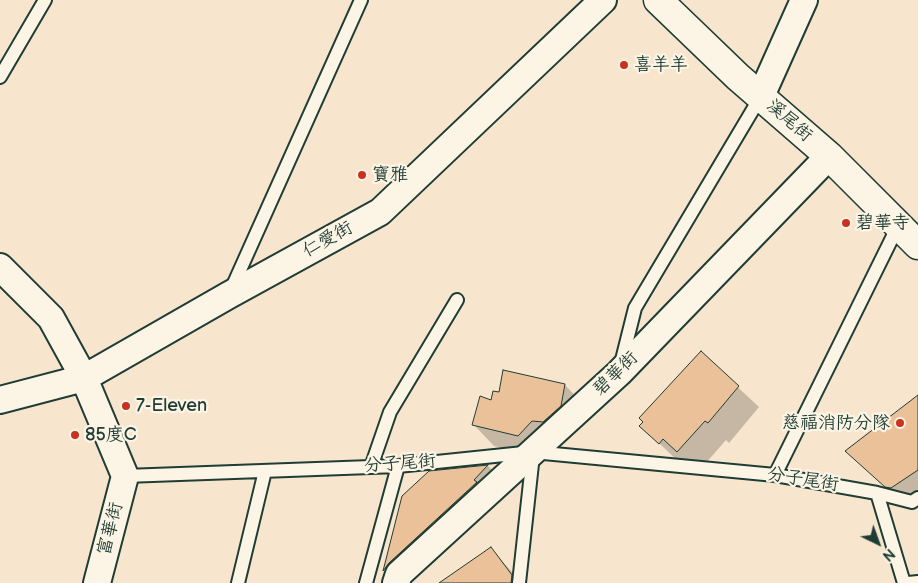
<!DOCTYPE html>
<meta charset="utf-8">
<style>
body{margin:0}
#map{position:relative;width:918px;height:583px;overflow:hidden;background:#f7e5ce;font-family:"Balsamiq Sans",sans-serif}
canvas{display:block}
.north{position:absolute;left:853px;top:518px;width:50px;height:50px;-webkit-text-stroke:4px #fcf5e5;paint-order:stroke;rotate:138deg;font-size:14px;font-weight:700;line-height:20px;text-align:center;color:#1f3d34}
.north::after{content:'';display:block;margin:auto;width:18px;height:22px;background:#1f3d34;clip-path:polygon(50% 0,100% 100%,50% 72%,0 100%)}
</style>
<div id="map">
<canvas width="918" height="583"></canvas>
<div class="north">N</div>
</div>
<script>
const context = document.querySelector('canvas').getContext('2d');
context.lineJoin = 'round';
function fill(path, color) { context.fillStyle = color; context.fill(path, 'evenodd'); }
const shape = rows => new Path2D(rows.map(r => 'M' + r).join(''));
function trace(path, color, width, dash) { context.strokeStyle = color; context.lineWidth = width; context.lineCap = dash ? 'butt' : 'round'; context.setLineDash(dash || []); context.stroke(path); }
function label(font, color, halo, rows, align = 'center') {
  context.font = font + ' "Balsamiq Sans","LXGW WenKai TC",sans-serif'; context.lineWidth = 4.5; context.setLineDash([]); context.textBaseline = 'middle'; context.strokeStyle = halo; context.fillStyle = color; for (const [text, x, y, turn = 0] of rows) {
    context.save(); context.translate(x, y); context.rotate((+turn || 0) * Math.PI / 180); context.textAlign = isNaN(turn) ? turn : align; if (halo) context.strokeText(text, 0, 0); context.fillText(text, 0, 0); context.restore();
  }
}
fill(shape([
 [701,353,759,407,729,443,726,440,698,472,684,459,680,463,641,426],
 [504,372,565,385,585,406,581,427,564,442,553,440,539,456,494,446,474,425,500,394],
 [918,397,918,492,905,501,899,500,847,452],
 [488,466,508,486,480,488,496,504,410,583,398,583,385,570,403,496,430,472],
 [491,549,522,583,442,583]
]), '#0003');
const building = shape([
 [701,351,739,386,708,423,705,421,677,452,663,439,659,444,639,426,643,422,639,418,701,351],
 [503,370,565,384,561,406,543,422,532,421,518,436,472,425,480,396,491,400,493,391,499,392,503,370],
 [918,395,918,470,891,488,885,487,845,451,918,395],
 [488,465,474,480,477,482,389,563,383,571,402,496,429,471,488,465],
 [491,547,512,575,511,583,439,583,491,547]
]);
fill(building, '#ebc19a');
trace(building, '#1f3d34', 1);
const lane = shape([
 [0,77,45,0],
 [231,290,361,0],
 [621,364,635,308,761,96],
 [371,467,390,412,457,300],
 [775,475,899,224],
 [125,476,398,466,533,452,775,475,877,493,912,502,918,498],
 [877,493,904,583],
 [238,583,265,471],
 [366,583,398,466],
 [519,583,533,455],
 [908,583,918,582]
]);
const street = shape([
 [761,96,804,0],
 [0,267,51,318,84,378,125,476,97,583],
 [0,400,84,378,229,295,380,212,603,0],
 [396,583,399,574,619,373,829,156]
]);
const secondary = shape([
 [658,0,738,77,829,156,918,245]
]);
trace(lane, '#1f3d34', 16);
trace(street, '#1f3d34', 30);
trace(secondary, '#1f3d34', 31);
trace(lane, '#fcf5e5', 12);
trace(street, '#fcf5e5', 26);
trace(secondary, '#fcf5e5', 28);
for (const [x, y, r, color] of [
 [624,65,5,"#c8321e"],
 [362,175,5,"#c8321e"],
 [846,223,5,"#c8321e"],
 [126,406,5,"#c8321e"],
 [900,423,5,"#c8321e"],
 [75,435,5,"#c8321e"]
]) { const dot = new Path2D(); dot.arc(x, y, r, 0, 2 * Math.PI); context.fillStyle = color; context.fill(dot); trace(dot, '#fcf5e5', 2); }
label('18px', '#1f3d34', '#fcf5e5', [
 ["喜羊羊",634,65],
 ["寶雅",372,175],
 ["碧華寺",856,223],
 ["7-Eleven",136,406],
 ["慈福消防分隊",890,423,"right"],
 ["85度C",85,435]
], 'left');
label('18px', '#1f3d34', '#fcf5e5', [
 ["溪尾街",789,121,41],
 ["仁愛街",328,240,-29],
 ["碧華街",616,374,-44],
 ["分子尾街",400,464,-4],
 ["分子尾街",803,480,9],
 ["富華街",111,529,-76]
]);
</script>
